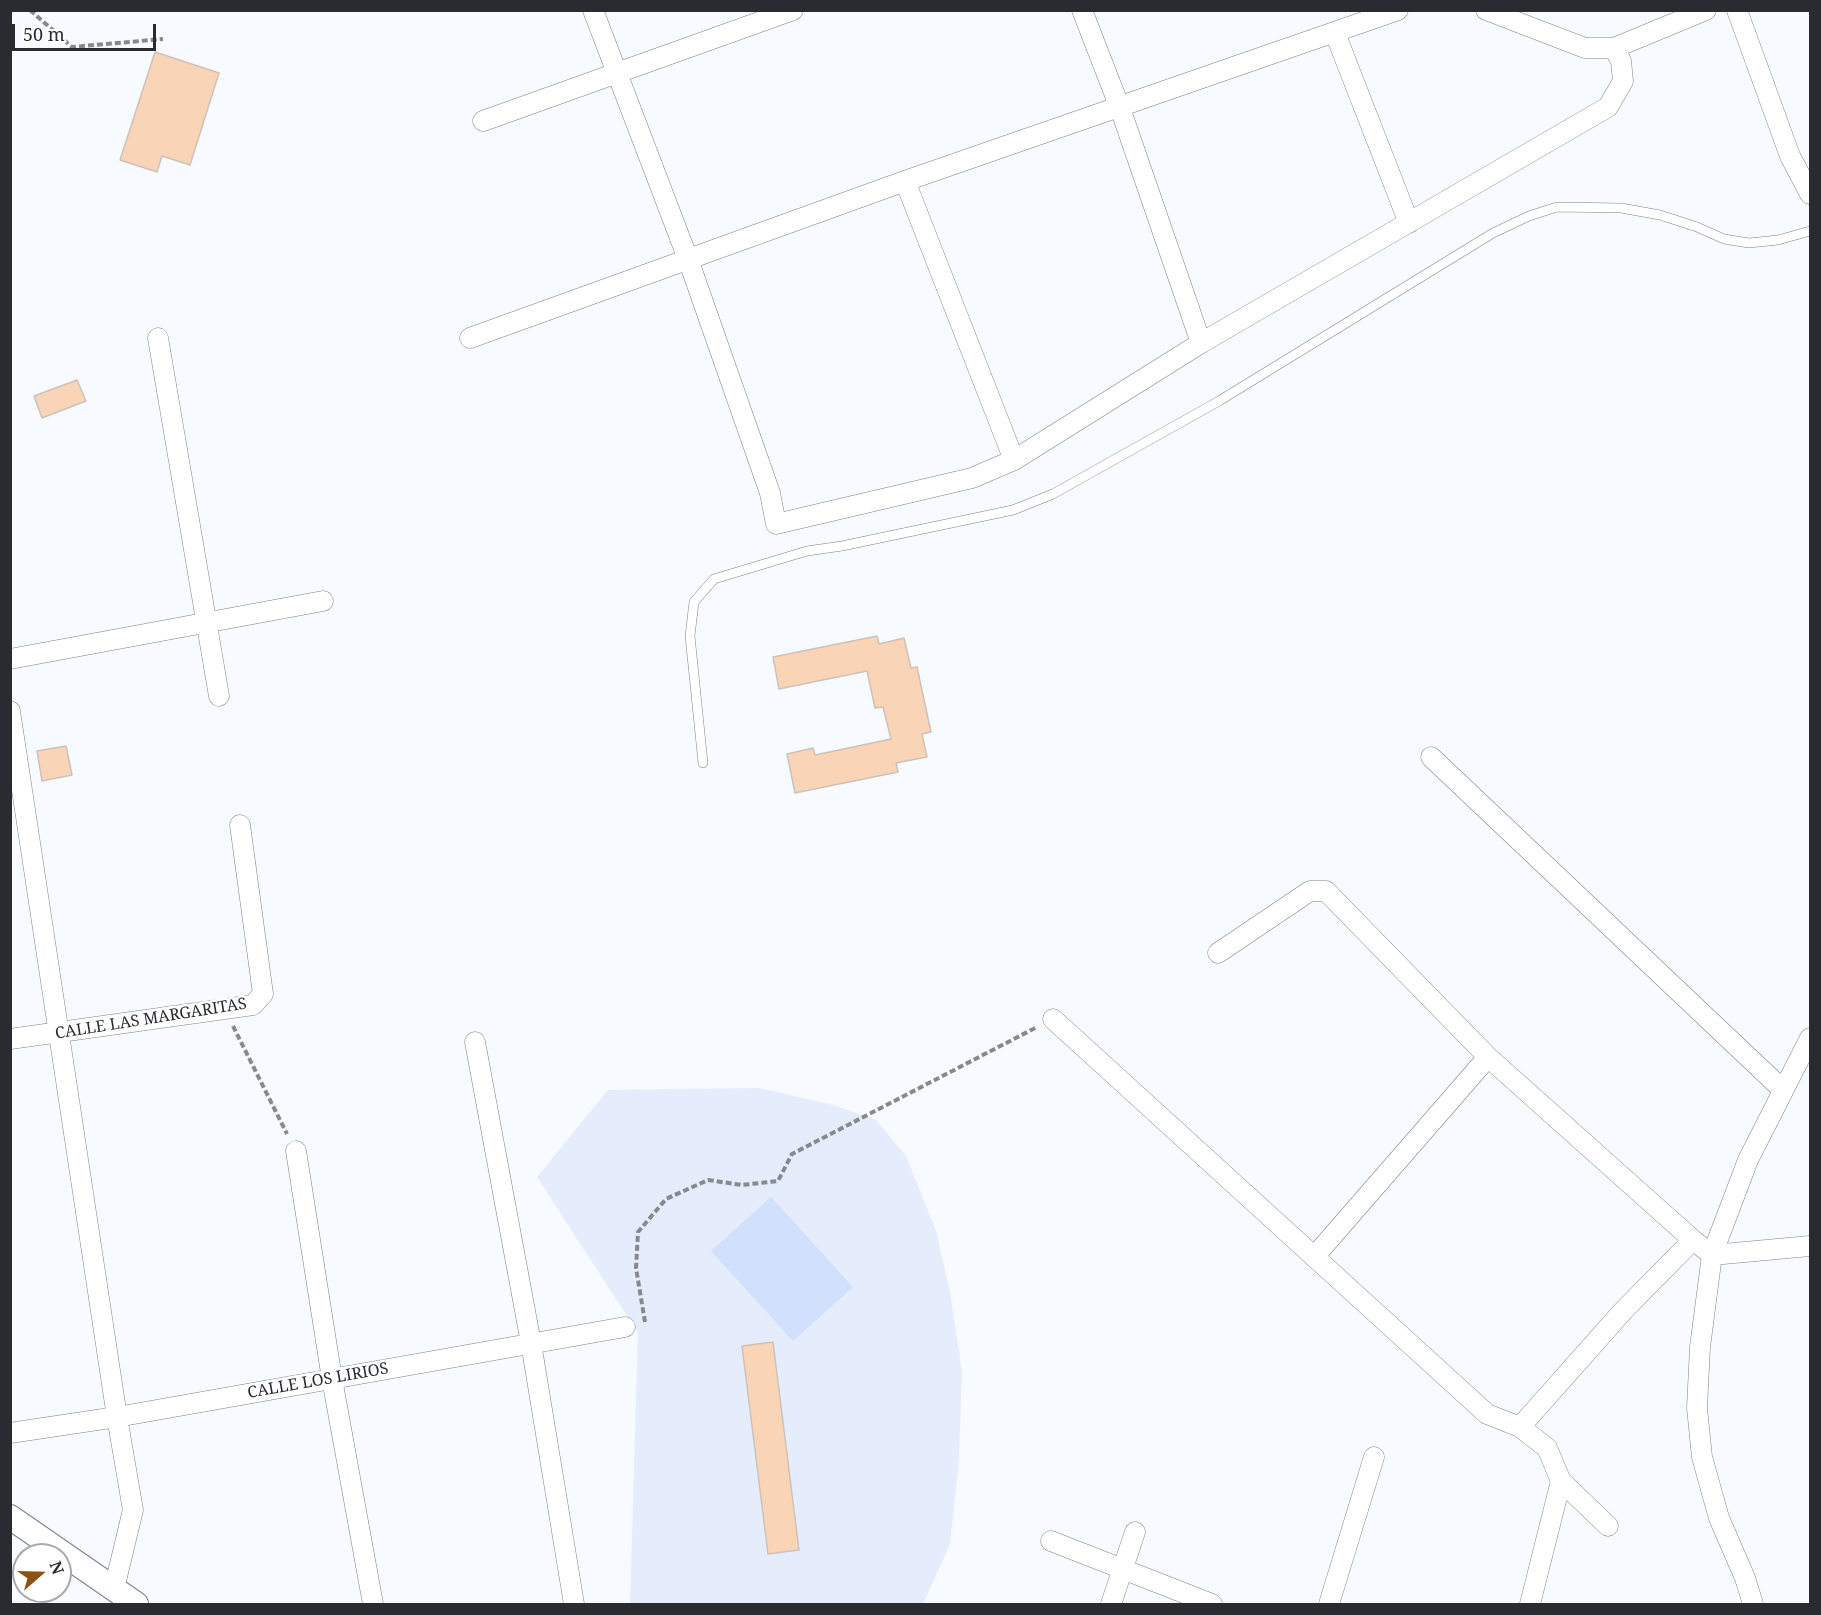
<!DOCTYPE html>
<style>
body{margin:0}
#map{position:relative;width:1821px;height:1615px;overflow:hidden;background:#f7faff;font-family:"Noto Serif",serif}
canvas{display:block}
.frame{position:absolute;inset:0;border:12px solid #292b30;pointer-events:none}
.north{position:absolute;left:12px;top:1543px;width:60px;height:60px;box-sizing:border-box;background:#fff;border:2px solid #a9aaac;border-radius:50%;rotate:70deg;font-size:16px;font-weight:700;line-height:24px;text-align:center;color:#292b30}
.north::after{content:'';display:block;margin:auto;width:21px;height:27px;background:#8e5111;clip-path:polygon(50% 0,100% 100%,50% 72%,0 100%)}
.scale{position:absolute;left:12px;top:24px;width:144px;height:27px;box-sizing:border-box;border:3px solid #292b30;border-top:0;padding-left:8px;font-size:18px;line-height:21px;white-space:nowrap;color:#292b30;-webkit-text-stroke:4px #fff;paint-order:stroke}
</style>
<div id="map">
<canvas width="1821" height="1615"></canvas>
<div class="frame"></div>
<div class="north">N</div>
<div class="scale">50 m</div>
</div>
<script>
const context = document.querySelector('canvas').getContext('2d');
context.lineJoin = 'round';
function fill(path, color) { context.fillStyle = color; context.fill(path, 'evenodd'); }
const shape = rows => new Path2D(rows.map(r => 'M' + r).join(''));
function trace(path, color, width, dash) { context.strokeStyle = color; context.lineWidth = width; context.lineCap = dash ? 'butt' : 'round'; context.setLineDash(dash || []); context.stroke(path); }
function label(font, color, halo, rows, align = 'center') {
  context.font = font + ' "Noto Serif",serif'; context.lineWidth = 5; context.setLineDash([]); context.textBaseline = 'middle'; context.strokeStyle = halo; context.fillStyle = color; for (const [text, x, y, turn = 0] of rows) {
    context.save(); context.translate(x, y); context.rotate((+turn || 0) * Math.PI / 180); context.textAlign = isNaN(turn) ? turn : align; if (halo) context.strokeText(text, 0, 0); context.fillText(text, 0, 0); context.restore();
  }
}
fill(shape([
 [759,1088,833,1105,876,1120,906,1156,936,1231,950,1292,962,1371,959,1460,950,1544,923,1604,630,1604,638,1333,537,1177,608,1090]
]), '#e5edfc');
fill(shape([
 [771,1197,853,1287,793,1341,711,1251]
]), '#d0e0fd');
const building = shape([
 [155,52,219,73,190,165,162,156,157,172,120,160,155,52],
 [77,380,86,401,42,418,34,396,77,380],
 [877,636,879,644,904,638,911,668,917,667,931,732,922,734,927,757,896,763,898,772,795,793,787,754,813,748,815,755,891,739,883,707,875,708,867,671,779,689,773,657,877,636],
 [66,746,72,775,42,781,37,751,66,746],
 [773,1342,799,1550,768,1554,742,1346,773,1342]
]);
fill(building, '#f9d4b6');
trace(building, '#cdc2b9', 1.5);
const service = shape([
 [703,763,690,636,694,602,714,579,807,551,842,546,1013,510,1053,494,1219,401,1493,233,1529,216,1557,207,1621,208,1660,215,1697,227,1724,239,1749,243,1778,240,1810,231]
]);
const minor = shape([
 [593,10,688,259,770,493,776,524,972,478,1014,460,1201,343,1608,107,1623,81,1621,61,1614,48,1585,48,1486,10],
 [1082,10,1120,108,1201,343],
 [1737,10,1790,156,1810,194],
 [1335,33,1409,223],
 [1614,48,1706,10],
 [483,121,793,10],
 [905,181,1014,460],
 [158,338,219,696],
 [470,338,905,181,1398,10],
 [10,659,323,601],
 [10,711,117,1417,133,1510,114,1589],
 [1431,757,1783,1090],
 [1218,953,1310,891,1326,891,1488,1057,1693,1240,1712,1255,1810,1246],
 [1053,1019,1487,1414,1520,1427,1547,1448,1561,1481,1608,1526],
 [10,1039,253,1005,263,994,240,825],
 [475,1042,531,1343,574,1604],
 [296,1151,332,1379,373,1604],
 [1314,1257,1488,1057],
 [1520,1427,1623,1311,1693,1240],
 [10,1433,117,1417,625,1327],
 [1051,1541,1212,1604],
 [1111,1604,1135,1532],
 [1329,1604,1374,1457],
 [1530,1604,1561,1481],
 [1753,1604,1745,1578,1719,1518,1702,1457,1697,1408,1700,1347,1712,1255,1748,1160,1810,1038]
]);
const tertiary = shape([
 [10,1517,136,1604]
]);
trace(service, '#7b818c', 10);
trace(minor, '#7b818c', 21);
trace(tertiary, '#7b818c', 26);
trace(shape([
 [30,10,72,47,163,39],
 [233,1026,287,1134],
 [645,1322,636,1268,638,1232,666,1199,708,1180,742,1185,778,1181,792,1154,1037,1027]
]), '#86898e', 4, [6, 3]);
trace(service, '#fff', 9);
trace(minor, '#fff', 20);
trace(tertiary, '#fff', 24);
label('16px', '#292b30', '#fff', [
 ["CALLE LAS MARGARITAS",151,1019,-9],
 ["CALLE LOS LIRIOS",318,1381,-10]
]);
</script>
